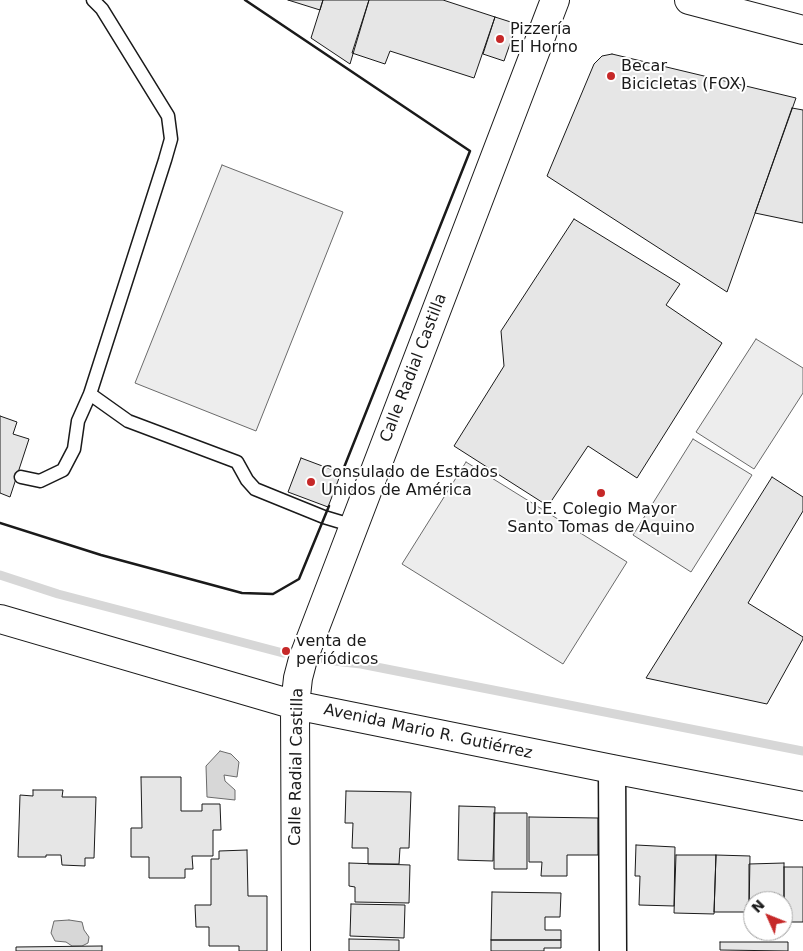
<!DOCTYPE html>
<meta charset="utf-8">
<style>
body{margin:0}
#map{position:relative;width:803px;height:951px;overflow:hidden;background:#fff;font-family:"DejaVu Sans",sans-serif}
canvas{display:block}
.north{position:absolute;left:743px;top:891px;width:50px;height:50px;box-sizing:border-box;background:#fff;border:1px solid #a3a3a3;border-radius:50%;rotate:314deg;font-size:14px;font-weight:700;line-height:20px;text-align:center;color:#1a1a1a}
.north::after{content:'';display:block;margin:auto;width:18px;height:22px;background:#c62828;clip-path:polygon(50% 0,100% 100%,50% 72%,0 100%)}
</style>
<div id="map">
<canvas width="803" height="951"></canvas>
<div class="north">N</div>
</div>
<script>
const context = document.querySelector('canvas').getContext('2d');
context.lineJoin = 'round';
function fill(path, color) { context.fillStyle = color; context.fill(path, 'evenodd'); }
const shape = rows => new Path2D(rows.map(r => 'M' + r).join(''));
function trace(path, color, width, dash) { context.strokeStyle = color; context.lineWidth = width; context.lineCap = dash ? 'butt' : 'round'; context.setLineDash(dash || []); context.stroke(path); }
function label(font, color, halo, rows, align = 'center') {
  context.font = font + ' "DejaVu Sans",sans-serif'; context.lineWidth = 4; context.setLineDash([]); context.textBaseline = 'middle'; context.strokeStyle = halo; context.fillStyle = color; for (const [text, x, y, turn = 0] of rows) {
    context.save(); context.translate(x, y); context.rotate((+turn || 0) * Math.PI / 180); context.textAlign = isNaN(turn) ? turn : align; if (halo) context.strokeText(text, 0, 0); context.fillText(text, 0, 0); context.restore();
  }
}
const green = shape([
 [222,165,343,212,256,431,135,383,222,165],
 [756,339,803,368,803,393,754,469,696,432,756,339],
 [693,439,752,475,691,572,633,535,693,439],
 [466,462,627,562,563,664,402,564,466,462]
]);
fill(green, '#ededed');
trace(green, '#6a6a6a', 1);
const water = shape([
 [220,751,231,754,239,762,237,777,224,775,225,781,235,790,235,800,207,797,206,766,220,751],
 [69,920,82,922,84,930,89,937,88,943,82,946,72,946,66,942,55,941,51,933,54,921,69,920]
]);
fill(water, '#d7d7d7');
trace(water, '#6a6a6a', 1);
trace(shape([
 [0,575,58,594,283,653],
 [325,660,361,664,803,751]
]), '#d7d7d7', 9);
const building = shape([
 [288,0,323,0,320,10,288,0],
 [323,0,369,0,350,64,311,38,323,0],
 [369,0,443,0,495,17,474,78,390,51,385,64,352,53,369,0],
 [495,17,517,24,504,61,483,54,495,17],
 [612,54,796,98,727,292,547,176,594,64,602,56,612,54],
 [792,108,803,110,803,223,755,213,792,108],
 [574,219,680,284,666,305,722,343,637,478,588,446,548,506,454,446,504,366,501,331,574,219],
 [0,416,17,422,13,434,29,439,10,497,0,493,0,416],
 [301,458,341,473,328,507,288,492,301,458],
 [772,477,803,497,803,511,748,603,803,637,803,639,767,704,646,678,772,477],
 [141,777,181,777,181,811,202,811,202,804,220,804,221,830,213,830,213,856,192,856,193,869,185,869,185,878,149,878,149,857,131,857,131,828,142,828,141,777],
 [33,790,63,790,62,797,96,797,94,858,85,858,85,866,62,865,61,855,46,855,46,857,18,857,20,795,33,796,33,790],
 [346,791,411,792,409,848,400,848,399,864,368,864,368,848,352,848,353,823,345,823,346,791],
 [459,806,495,807,493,861,458,860,459,806],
 [494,813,527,813,527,869,494,869,494,813],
 [529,817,598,818,598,855,567,855,567,876,541,876,542,862,529,862,529,817],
 [636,845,675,847,674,906,639,905,640,876,635,876,636,845],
 [247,850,248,896,267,896,267,951,239,951,239,946,209,946,209,927,196,927,195,905,211,905,211,859,219,859,219,851,247,850],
 [676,855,716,855,714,914,674,913,676,855],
 [716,855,750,856,749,912,714,912,716,855],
 [349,863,410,865,409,903,355,902,355,887,349,886,349,863],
 [784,863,784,922,783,922,783,901,753,901,753,917,749,917,749,864,784,863],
 [784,867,803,867,803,922,784,922,784,867],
 [492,892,561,893,560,917,545,917,545,930,561,930,561,940,491,940,492,892],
 [351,904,405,905,404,938,350,936,351,904],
 [349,939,399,940,399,951,349,951,349,939],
 [491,940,561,940,561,948,544,948,544,951,491,951,491,940],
 [720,942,788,942,788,951,720,950,720,942],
 [102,946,102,951,16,951,16,947,102,946]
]);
fill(building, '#e6e6e6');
trace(building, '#1a1a1a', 1);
const lane = shape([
 [90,394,128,421,237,462,247,480,255,489,324,517,354,526],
 [21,477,40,481,63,470,74,449,78,421,90,394,165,160,171,139,168,116,102,9,93,0]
]);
const street = shape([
 [612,769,613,951]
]);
const secondary = shape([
 [689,0,803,30],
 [0,619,295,705,612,769,803,806],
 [296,951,295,705,298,678,303,659,555,0]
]);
trace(lane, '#1a1a1a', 15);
trace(street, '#1a1a1a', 29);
trace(secondary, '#1a1a1a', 30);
trace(lane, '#fff', 12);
trace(street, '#fff', 26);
trace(secondary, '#fff', 28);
trace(shape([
 [245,0,470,151,341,475],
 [0,523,101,555,242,593,273,594,299,579,329,506]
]), '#1a1a1a', 2.5);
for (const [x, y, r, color] of [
 [500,39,5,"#c62828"],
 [611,76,5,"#c62828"],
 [311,482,5,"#c62828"],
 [601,493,5,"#c62828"],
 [286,651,5,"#c62828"]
]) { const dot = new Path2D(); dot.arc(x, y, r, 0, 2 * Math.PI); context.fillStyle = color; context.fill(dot); trace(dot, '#fff', 2); }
label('16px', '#1a1a1a', '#fff', [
 ["Pizzería",510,30],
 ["El Horno",510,48],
 ["Becar",621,67],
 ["Bicicletas (FOX)",621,85],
 ["Consulado de Estados",321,473],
 ["Unidos de América",321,491],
 ["U.E. Colegio Mayor",601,510,"center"],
 ["Santo Tomas de Aquino",601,528,"center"],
 ["venta de",296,642],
 ["periódicos",296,660]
], 'left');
label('16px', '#1a1a1a', '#fff', [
 ["Calle Radial Castilla",414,368,-69],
 ["Avenida Mario R. Gutiérrez",428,732,12],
 ["Calle Radial Castilla",297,767,-89]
]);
</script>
